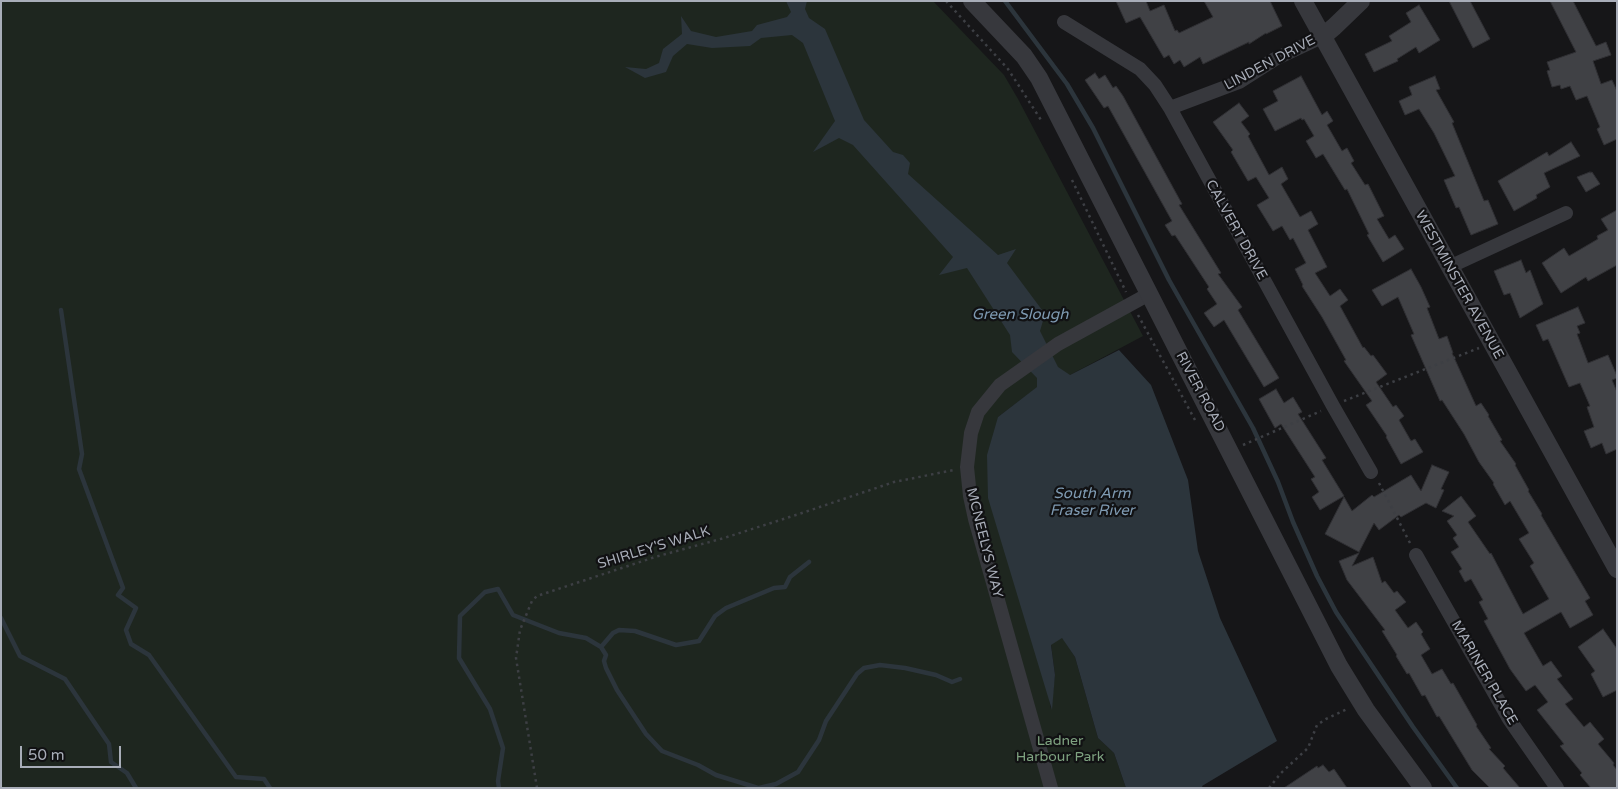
<!DOCTYPE html>
<style>
body{margin:0}
#map{position:relative;width:1618px;height:789px;overflow:hidden;background:#161618;font-family:"Varela Round",sans-serif}
canvas{display:block}
.frame{position:absolute;inset:0;border:2px solid #a8adb8;pointer-events:none}
.scale{position:absolute;left:20px;top:746px;width:101px;height:22px;box-sizing:border-box;border:2px solid #a8adb8;border-top:0;padding-left:6px;font-size:15px;line-height:18px;white-space:nowrap;color:#a8adb8;-webkit-text-stroke:4px #111113;paint-order:stroke}
</style>
<div id="map">
<canvas width="1618" height="789"></canvas>
<div class="frame"></div>
<div class="scale">50 m</div>
</div>
<script>
const context = document.querySelector('canvas').getContext('2d');
context.lineJoin = 'round';
function fill(path, color) { context.fillStyle = color; context.fill(path, 'evenodd'); }
const shape = rows => new Path2D(rows.map(r => 'M' + r).join(''));
function trace(path, color, width, dash) { context.strokeStyle = color; context.lineWidth = width; context.lineCap = dash ? 'butt' : 'round'; context.setLineDash(dash || []); context.stroke(path); }
function label(font, color, halo, rows, align = 'center') {
  context.font = font + ' "Varela Round",sans-serif'; context.lineWidth = 4.5; context.setLineDash([]); context.textBaseline = 'middle'; context.strokeStyle = halo; context.fillStyle = color; for (const [text, x, y, turn = 0] of rows) {
    context.save(); context.translate(x, y); context.rotate((+turn || 0) * Math.PI / 180); context.textAlign = isNaN(turn) ? turn : align; if (halo) context.strokeText(text, 0, 0); context.fillText(text, 0, 0); context.restore();
  }
}
fill(shape([
 [1,1,933,1,1004,75,1018,99,1143,336,1070,375,1038,387,998,417,1051,709,1055,675,1051,644,1062,637,1075,657,1098,738,1114,753,1126,788,1,788]
]), '#1e261f');
fill(shape([
 [786,1,807,1,805,9,809,18,825,29,864,120,893,152,903,155,910,163,908,174,998,255,1016,249,1007,263,1045,314,1040,331,1058,367,1070,375,1119,350,1151,385,1188,480,1198,551,1220,618,1277,741,1202,786,1203,788,1126,788,1114,753,1098,738,1075,657,1062,638,1051,645,1055,675,1052,710,988,498,987,455,998,417,1037,387,1037,378,1012,352,1010,335,967,268,939,275,953,257,853,145,839,138,813,152,835,121,803,43,792,35,761,38,750,46,712,48,687,44,673,56,666,72,645,78,625,67,646,69,659,63,663,49,682,34,681,16,691,31,716,37,752,31,757,25,787,17,791,12]
]), '#2c353c');
trace(shape([
 [1005,1,1067,84,1093,128,1169,280,1253,428,1278,482,1293,522,1317,576,1336,612,1413,727,1457,788],
 [61,310,82,454,79,469,123,588,118,595,136,608,126,630,131,644,149,655,236,777,264,779,270,788],
 [1,618,20,656,65,679,109,744,111,762,127,773,136,788],
 [601,647,613,633,619,630,635,631,676,645,699,641,715,616,726,608,774,588,785,587,790,577,809,562],
 [499,788,498,781,503,748,490,709,459,658,460,616,485,592,498,589,513,615,559,633,586,638,601,647,606,655,604,661,606,668,617,690,646,734,662,751,698,765,716,775,758,788],
 [759,788,776,784,798,772,819,740,826,721,857,674,864,668,880,665,905,668,936,675,952,682,960,679]
]), '#2c353c', 4.5);
const building = shape([
 [1116,1,1146,1,1150,11,1164,5,1175,31,1177,30,1179,33,1213,17,1204,1,1270,1,1282,26,1266,34,1266,33,1249,44,1249,42,1203,64,1200,57,1184,67,1180,60,1174,64,1169,55,1164,58,1140,17,1126,23,1116,1],
 [1449,1,1470,1,1490,39,1473,48,1449,1],
 [1550,1,1573,1,1596,46,1606,42,1611,55,1593,61,1601,84,1612,80,1617,91,1617,139,1604,145,1597,129,1600,127,1587,96,1576,100,1570,86,1561,89,1560,85,1552,87,1547,71,1550,70,1547,62,1576,52,1550,1],
 [1419,5,1440,40,1419,53,1416,47,1397,59,1398,61,1374,72,1365,54,1392,41,1389,36,1411,22,1406,13,1419,5],
 [1095,73,1099,79,1105,75,1113,88,1116,86,1123,96,1182,204,1179,205,1221,273,1218,274,1242,307,1238,310,1279,378,1264,387,1224,320,1214,327,1204,313,1217,304,1207,289,1209,287,1175,235,1172,236,1165,225,1172,221,1108,106,1104,108,1085,80,1095,73],
 [1301,76,1322,115,1327,111,1333,121,1327,125,1342,151,1347,148,1354,161,1351,163,1365,185,1368,184,1384,216,1377,219,1389,239,1395,235,1404,249,1383,262,1367,235,1369,234,1347,189,1345,190,1323,154,1316,158,1306,141,1314,136,1304,119,1302,120,1301,118,1275,131,1263,109,1278,101,1273,91,1301,76],
 [1435,76,1440,89,1436,90,1454,122,1452,123,1484,201,1488,200,1498,224,1471,235,1459,207,1456,208,1444,180,1455,176,1434,133,1419,109,1405,115,1399,101,1412,95,1409,87,1435,76],
 [1239,103,1249,116,1241,122,1250,134,1248,136,1269,175,1282,167,1288,179,1281,184,1300,217,1311,211,1318,224,1308,230,1327,267,1315,273,1330,296,1340,289,1348,300,1340,306,1363,348,1364,347,1371,356,1373,355,1387,374,1376,382,1393,407,1396,405,1404,416,1399,420,1411,441,1415,439,1423,452,1401,464,1386,437,1387,436,1366,405,1372,401,1344,361,1346,360,1322,317,1302,286,1303,285,1295,269,1306,263,1293,238,1290,240,1282,226,1273,231,1257,205,1269,198,1256,177,1248,181,1231,152,1233,150,1213,122,1239,103],
 [1571,142,1580,156,1544,173,1550,187,1536,195,1537,198,1514,211,1498,181,1547,152,1549,156,1571,142],
 [1590,172,1590,173,1592,172,1600,184,1586,192,1577,177,1590,172],
 [1617,210,1617,265,1588,281,1586,277,1561,293,1542,263,1564,248,1569,256,1598,239,1597,236,1608,230,1601,219,1617,210],
 [1521,260,1526,273,1530,270,1543,304,1520,318,1510,293,1504,295,1494,271,1521,260],
 [1411,269,1421,287,1430,307,1427,308,1439,339,1447,336,1453,353,1452,353,1476,406,1481,403,1489,415,1488,416,1502,440,1500,441,1516,464,1515,465,1529,490,1528,491,1542,514,1541,515,1590,598,1585,601,1593,615,1570,628,1561,612,1524,633,1543,666,1551,661,1562,676,1557,679,1573,699,1565,704,1584,727,1590,722,1604,739,1598,744,1614,763,1613,765,1617,770,1617,788,1591,788,1580,775,1582,773,1560,746,1564,744,1537,710,1548,702,1535,685,1526,691,1510,669,1484,621,1488,619,1479,602,1483,600,1471,579,1465,582,1459,571,1462,569,1451,552,1459,547,1453,538,1457,535,1447,521,1454,516,1442,511,1461,496,1476,516,1468,522,1490,554,1491,553,1523,614,1549,599,1530,566,1534,563,1519,539,1529,533,1510,501,1505,505,1493,484,1494,483,1479,462,1464,434,1442,400,1440,401,1411,335,1414,334,1398,297,1382,306,1372,290,1411,269],
 [1578,307,1585,323,1577,326,1580,333,1577,334,1588,363,1608,355,1617,376,1617,378,1612,380,1617,392,1617,449,1606,454,1602,443,1591,448,1584,431,1594,427,1587,407,1590,406,1580,383,1569,387,1548,339,1543,341,1536,325,1578,307],
 [1276,389,1284,403,1293,397,1302,412,1298,414,1326,458,1322,460,1344,496,1320,510,1312,497,1319,492,1311,479,1315,477,1281,424,1275,428,1259,399,1276,389],
 [1432,465,1449,472,1441,489,1444,490,1436,508,1426,503,1401,517,1399,515,1379,530,1374,523,1359,552,1325,534,1344,497,1352,511,1372,495,1374,497,1411,475,1421,491,1432,465],
 [1359,553,1352,566,1373,557,1382,583,1385,581,1394,593,1397,591,1406,602,1395,610,1408,628,1416,622,1423,632,1421,634,1430,649,1421,655,1432,674,1442,669,1451,684,1453,683,1477,725,1476,726,1491,748,1489,749,1505,766,1503,768,1520,788,1490,788,1472,770,1439,716,1437,717,1425,695,1422,696,1409,673,1407,674,1396,656,1397,655,1382,631,1385,630,1347,580,1339,561,1359,553],
 [1603,629,1617,649,1617,690,1603,697,1591,674,1595,671,1578,647,1603,629],
 [1323,765,1329,772,1334,769,1347,788,1284,788,1317,766,1318,768,1323,765]
]);
fill(building, '#404145');
trace(building, '#303034', 1);
trace(shape([
 [946,1,1008,69,1041,120],
 [1072,180,1126,292],
 [1138,315,1195,420],
 [1344,401,1479,348],
 [1243,445,1321,411],
 [1379,483,1410,543],
 [537,788,516,658,520,630,532,601,537,596,655,557,724,538,799,514,894,482,954,470],
 [1269,788,1281,773,1308,748,1317,725,1326,719,1347,709]
]), '#3d3f44', 2.5, [2.5, 4]);
trace(shape([
 [1064,22,1140,69,1155,85,1170,108,1333,406,1371,472],
 [1170,108,1239,82,1275,59,1322,37],
 [1449,267,1566,213],
 [1416,555,1509,719,1557,788],
 [1051,788,975,519,970,496,967,467,971,433,978,412,1000,385,1058,344,1149,294]
]), '#37383d', 14);
trace(shape([
 [972,1,1024,56,1039,78,1339,666,1366,710,1423,788],
 [1303,1,1617,569],
 [1322,37,1334,27,1361,1]
]), '#37383d', 18);
label('14px', '#a8adb8', '#111113', [
 ["LINDEN DRIVE",1270,63,-28],
 ["CALVERT DRIVE",1236,230,61],
 ["WESTMINSTER AVENUE",1459,285,61],
 ["RIVER ROAD",1200,392,62],
 ["MCNEELYS WAY",984,543,76],
 ["SHIRLEY'S WALK",654,548,-17],
 ["MARINER PLACE",1484,673,60]
]);
label('14px', '#7fa381', '#111113', [
 ["Ladner",1060,741],
 ["Harbour Park",1060,757]
]);
label('italic 15px', '#7f9bb3', '#111113', [
 ["Green Slough",1020,315],
 ["South Arm",1092,494],
 ["Fraser River",1092,511]
]);
</script>
